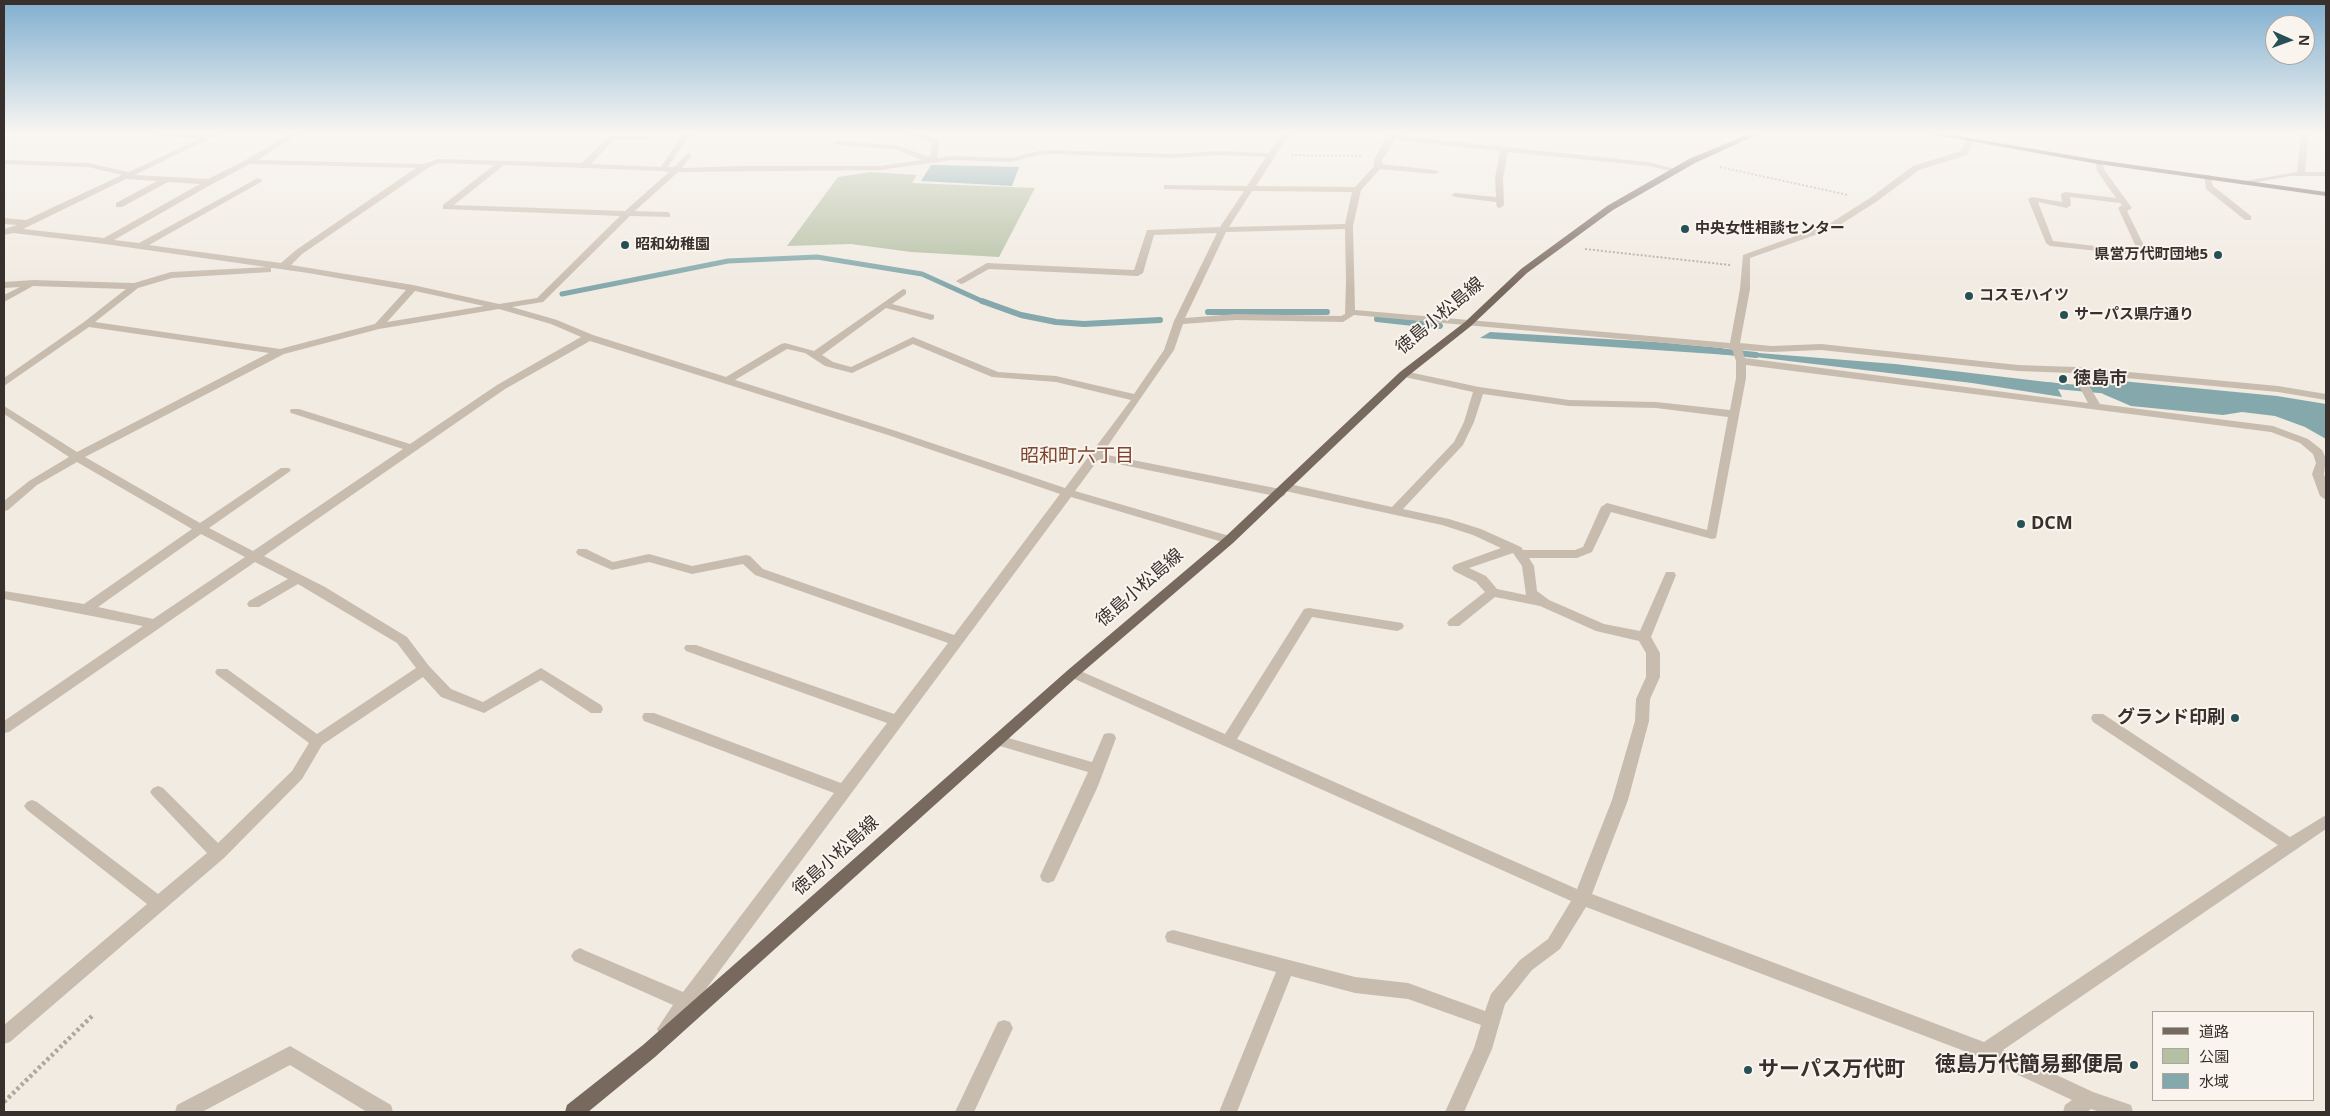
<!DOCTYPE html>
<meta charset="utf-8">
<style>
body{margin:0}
#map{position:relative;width:2330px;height:1116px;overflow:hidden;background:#f1ebe2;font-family:"Open Sans","Noto Sans JP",sans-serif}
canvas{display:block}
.frame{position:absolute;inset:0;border:5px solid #38302c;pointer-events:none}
.legend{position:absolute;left:2152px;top:1011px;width:162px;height:90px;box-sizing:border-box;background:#f9f4ee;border:1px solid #aca6a0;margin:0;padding:6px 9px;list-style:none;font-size:15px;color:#38302c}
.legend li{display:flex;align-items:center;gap:10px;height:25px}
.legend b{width:25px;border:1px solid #aca6a0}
.north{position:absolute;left:2265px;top:15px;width:50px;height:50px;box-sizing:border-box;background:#f9f4ee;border:1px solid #aca6a0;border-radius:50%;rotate:92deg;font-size:14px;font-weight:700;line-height:20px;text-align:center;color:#38302c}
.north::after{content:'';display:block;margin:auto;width:18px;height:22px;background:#265055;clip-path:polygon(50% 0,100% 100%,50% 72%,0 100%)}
</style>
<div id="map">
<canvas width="2330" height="1116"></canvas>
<div class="frame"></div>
<ul class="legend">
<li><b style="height:6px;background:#78695f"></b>道路</li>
<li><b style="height:14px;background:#b4bfa3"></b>公園</li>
<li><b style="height:14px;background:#84a8ab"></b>水域</li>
</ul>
<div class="north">N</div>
</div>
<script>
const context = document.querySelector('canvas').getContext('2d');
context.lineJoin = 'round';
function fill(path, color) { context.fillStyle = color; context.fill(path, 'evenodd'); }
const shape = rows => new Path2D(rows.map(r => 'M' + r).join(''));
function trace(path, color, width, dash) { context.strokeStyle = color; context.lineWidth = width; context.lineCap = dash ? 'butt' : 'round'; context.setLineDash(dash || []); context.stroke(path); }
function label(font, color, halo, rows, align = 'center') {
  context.font = font + ' "Open Sans","Noto Sans JP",sans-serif'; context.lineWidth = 4; context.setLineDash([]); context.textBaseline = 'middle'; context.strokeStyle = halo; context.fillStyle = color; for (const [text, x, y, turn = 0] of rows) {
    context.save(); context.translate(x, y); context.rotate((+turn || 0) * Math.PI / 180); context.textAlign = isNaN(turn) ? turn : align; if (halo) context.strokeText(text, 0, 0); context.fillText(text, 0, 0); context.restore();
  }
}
fill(shape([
 [870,172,917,175,912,183,1035,188,999,257,911,252,851,244,787,246,838,177]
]), '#b4bfa3');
fill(shape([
 [931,165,939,165,1019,167,1012,186,921,181],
 [1490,332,1656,342,1722,348,1729,355,1480,338],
 [1746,352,1895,364,2055,383,2062,397,1972,383,1747,356],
 [2111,380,2277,396,2326,404,2326,439,2305,427,2275,416,2242,412,2223,415,2131,406,2103,394,2095,382,2104,383,2104,381]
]), '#84a8ab');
trace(shape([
 [562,294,728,261,817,257,922,274,984,302]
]), '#84a8ab', 5);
trace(shape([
 [982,301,1021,315,1056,322,1084,324,1160,320],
 [1208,312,1327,312],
 [1377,319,1440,326],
 [1718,351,1756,355],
 [2046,385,2110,391]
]), '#84a8ab', 6);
trace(shape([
 [1291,155,1362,156],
 [1720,167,1848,195],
 [1585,249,1730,265]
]), '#b4a699', 2, [2, 2]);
trace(shape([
 [4,1102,92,1016]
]), '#b4a699', 4.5, [3, 3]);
fill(shape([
 [154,133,207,135,221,133,135,175,208,179,246,160,290,133,299,133,258,160,424,164,438,159,582,163,609,136,648,136,648,140,614,140,591,164,661,167,683,133,691,133,668,167,674,167,688,153,692,155,682,168,738,166,880,166,922,160,895,149,837,145,833,143,837,141,896,145,930,157,932,143,908,133,918,133,939,140,938,158,952,156,1011,158,1038,151,1053,150,1173,154,1218,151,1269,153,1282,133,1290,133,1256,186,1355,187,1374,166,1374,160,1385,139,1394,133,1402,133,1400,136,1648,162,1679,170,1675,172,1648,166,1508,152,1503,178,1504,205,1500,208,1497,207,1496,202,1455,197,1451,195,1455,193,1496,197,1495,178,1500,151,1395,140,1382,160,1382,164,1435,170,1439,172,1435,174,1380,169,1361,190,1353,226,1355,310,1730,343,1740,289,1743,255,1829,224,1870,198,1913,166,1961,151,1967,139,1973,139,1974,141,1967,155,1919,170,1876,202,1835,228,1750,258,1750,289,1740,343,1772,346,1821,344,2018,365,2075,367,2278,386,2326,394,2326,400,2278,392,2082,374,2100,404,2273,426,2308,439,2322,450,2326,459,2324,474,2326,481,2326,500,2320,496,2312,474,2316,463,2313,454,2300,443,2271,432,1746,365,1746,378,1716,538,1712,539,1611,512,1592,552,1577,558,1529,558,1534,566,1537,591,1549,600,1604,624,1640,631,1666,572,1674,572,1676,575,1651,637,1660,653,1660,677,1650,699,1649,721,1628,800,1592,894,1984,1042,2278,845,2093,722,2091,718,2093,714,2103,714,2290,837,2326,815,2326,829,2003,1050,2093,1092,2131,1105,2133,1112,2100,1112,2091,1109,2087,1112,2063,1112,2065,1105,2072,1100,1980,1057,1586,907,1560,949,1532,970,1505,1004,1492,1049,1464,1112,1445,1112,1474,1048,1481,1025,1408,999,1355,993,1291,976,1237,1112,1219,1112,1276,972,1167,942,1165,937,1167,932,1173,930,1355,977,1408,983,1485,1011,1491,994,1520,960,1548,939,1571,901,1068,676,1066,673,1068,670,1078,670,1225,734,1304,609,1309,608,1402,623,1404,626,1402,629,1397,631,1312,617,1237,739,1577,889,1612,800,1635,721,1636,699,1646,677,1646,653,1639,641,1596,631,1540,606,1495,597,1459,626,1449,626,1447,623,1449,620,1485,592,1476,582,1454,571,1452,568,1454,565,1501,548,1473,535,1442,525,1285,491,1279,487,1285,483,1392,507,1454,442,1464,422,1473,392,1400,376,1400,372,1404,371,1479,387,1569,400,1656,402,1730,410,1736,378,1736,361,1732,349,1354,315,1343,322,1236,320,1183,324,1174,350,1102,454,1280,489,1286,493,1284,496,1280,497,1098,460,1075,491,1233,537,1235,540,1229,544,1071,497,672,1035,666,1037,660,1035,657,1029,673,1005,574,961,571,956,574,951,580,948,586,951,683,992,834,793,644,721,642,717,644,713,654,713,841,783,887,723,686,651,684,648,686,645,696,645,894,714,948,643,755,575,743,564,692,574,649,562,612,570,578,555,576,552,578,549,586,549,613,562,649,554,692,566,746,555,750,556,763,569,954,635,1060,494,888,435,590,341,505,389,264,556,325,587,407,637,429,666,451,689,483,702,541,668,601,705,603,709,601,713,591,713,541,680,484,713,441,697,423,677,322,745,302,779,224,858,10,1042,4,1044,4,1025,147,904,27,810,24,806,27,802,32,800,37,802,158,894,207,853,153,796,150,792,153,788,158,786,163,788,218,843,292,771,309,743,217,675,215,672,217,669,227,669,317,734,416,668,397,643,298,584,259,607,249,607,247,604,249,601,288,579,255,562,9,732,4,733,4,721,143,626,4,599,4,591,84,604,192,529,77,462,37,485,8,510,4,511,4,501,29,481,69,457,4,414,4,406,77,452,269,353,89,327,4,386,4,378,84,322,126,289,33,286,4,302,4,295,20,287,4,288,4,282,33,280,134,283,171,272,268,267,271,268,271,272,172,278,138,288,95,322,280,349,375,324,406,290,308,273,105,244,13,233,4,235,4,229,17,225,4,224,4,218,26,220,122,175,88,167,4,164,4,160,88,163,129,172,199,139,158,135,154,133],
 [1053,154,1173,158,1218,155,1266,157,1247,186,1164,185,1164,189,1167,189,1244,191,1220,227,1147,230,1134,270,987,263,956,281,961,284,964,283,989,269,1138,276,1143,273,1154,235,1217,233,1174,321,1164,350,1134,394,1056,376,998,372,913,337,851,367,833,362,822,355,886,308,931,320,934,319,934,315,892,304,906,294,906,290,903,289,814,351,785,343,781,344,726,377,593,335,557,320,512,307,543,302,630,216,670,217,670,213,667,212,635,211,678,172,880,170,952,160,1011,162,1038,155,1053,154],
 [439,163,494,165,443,205,443,209,620,216,537,298,499,304,413,285,291,265,302,254,428,168,439,163],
 [250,164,416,168,296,250,281,263,149,245,261,182,262,180,258,178,139,243,114,240,212,184,250,164],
 [504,165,663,171,669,172,625,211,454,205,504,165],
 [126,179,157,181,116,203,116,207,122,207,168,182,200,184,104,238,23,229,126,179],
 [1252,191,1352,192,1345,224,1229,227,1252,191],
 [1345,229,1346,282,1345,314,1341,316,1236,314,1185,318,1226,232,1345,229],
 [415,291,484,306,387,322,415,291],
 [499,309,551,324,581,337,497,385,410,444,299,409,291,409,290,411,291,413,403,449,253,551,209,528,289,472,291,470,289,468,281,468,200,523,85,457,284,354,379,329,499,309],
 [913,344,992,377,1056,382,1131,400,1065,488,896,431,735,380,787,349,805,353,825,366,852,373,913,344],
 [1742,350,1772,352,1821,350,2018,371,2072,373,2088,403,1745,358,1742,350],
 [1483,394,1569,406,1656,408,1728,417,1707,530,1607,503,1601,507,1583,547,1575,550,1523,550,1521,547,1481,529,1449,519,1403,509,1463,445,1474,422,1483,394],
 [201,534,245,557,153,619,98,607,201,534],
 [1513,553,1522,566,1526,595,1497,589,1486,576,1469,568,1513,553],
 [2301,133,2309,133,2305,172,2326,172,2326,176,2290,176,2242,185,2241,183,2245,181,2297,172,2301,133],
 [2095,160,2101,160,2105,171,2132,208,2127,211,2148,254,2147,256,2050,246,2046,243,2028,199,2032,197,2062,202,2061,194,2065,192,2116,198,2097,171,2095,160],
 [2070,197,2120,203,2122,205,2118,208,2138,251,2053,241,2038,202,2067,208,2071,205,2070,197],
 [2204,175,2210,175,2213,186,2251,216,2251,220,2245,220,2206,189,2204,175],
 [1109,733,1114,734,1116,738,1098,786,1054,881,1048,883,1042,881,1040,876,1088,772,993,744,991,740,993,736,998,735,1092,762,1104,734,1109,733],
 [1004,1020,1010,1022,1013,1028,974,1112,955,1112,998,1022,1004,1020],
 [290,1046,391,1105,393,1112,367,1112,290,1065,202,1112,175,1112,177,1105,290,1046]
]), '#c8bcaf');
fill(shape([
 [1751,133,1761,133,1695,163,1613,210,1527,273,1471,326,1408,376,1233,543,1078,676,655,1057,588,1112,565,1112,567,1105,643,1045,1068,670,1225,537,1400,372,1465,322,1521,269,1607,206,1689,159,1751,133],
 [1925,133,1941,133,2098,160,2326,192,2326,196,2098,164,1925,133]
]), '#78695f');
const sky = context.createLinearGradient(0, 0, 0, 289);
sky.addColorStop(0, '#80afd0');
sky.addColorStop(0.46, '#f9f6f2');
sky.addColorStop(1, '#f9f6f200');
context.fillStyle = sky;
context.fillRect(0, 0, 2330, 289);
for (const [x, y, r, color] of [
 [1685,229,5,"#265055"],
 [625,245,5,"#265055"],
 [2218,255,5,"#265055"],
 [1969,296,5,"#265055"],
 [2064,315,5,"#265055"],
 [2063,379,5,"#265055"],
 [2021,524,5,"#265055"],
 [2235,718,5,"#265055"],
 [2134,1065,5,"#265055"],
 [1748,1070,5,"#265055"]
]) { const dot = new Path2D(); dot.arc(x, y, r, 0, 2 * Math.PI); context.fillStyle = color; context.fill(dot); trace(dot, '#f9f4ee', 2); }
label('bold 15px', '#38302c', '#f9f4ee', [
 ["中央女性相談センター",1695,229],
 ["昭和幼稚園",635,245],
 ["県営万代町団地5",2208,255,"right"],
 ["コスモハイツ",1979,296],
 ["サーパス県庁通り",2074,315]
], 'left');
label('18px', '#38302c', '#f9f4ee', [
 ["徳島小松島線",1440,316,-40],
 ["徳島小松島線",1140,588,-41],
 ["徳島小松島線",836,856,-42]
]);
label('bold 18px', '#38302c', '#f9f4ee', [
 ["徳島市",2073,379],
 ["DCM",2031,524],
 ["グランド印刷",2225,718,"right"]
], 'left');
label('19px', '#7e452e', '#f9f4ee', [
 ["昭和町六丁目",1077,457]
]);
label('bold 21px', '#38302c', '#f9f4ee', [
 ["徳島万代簡易郵便局",2124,1065],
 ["サーパス万代町",1758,1070,"left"]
], 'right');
</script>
